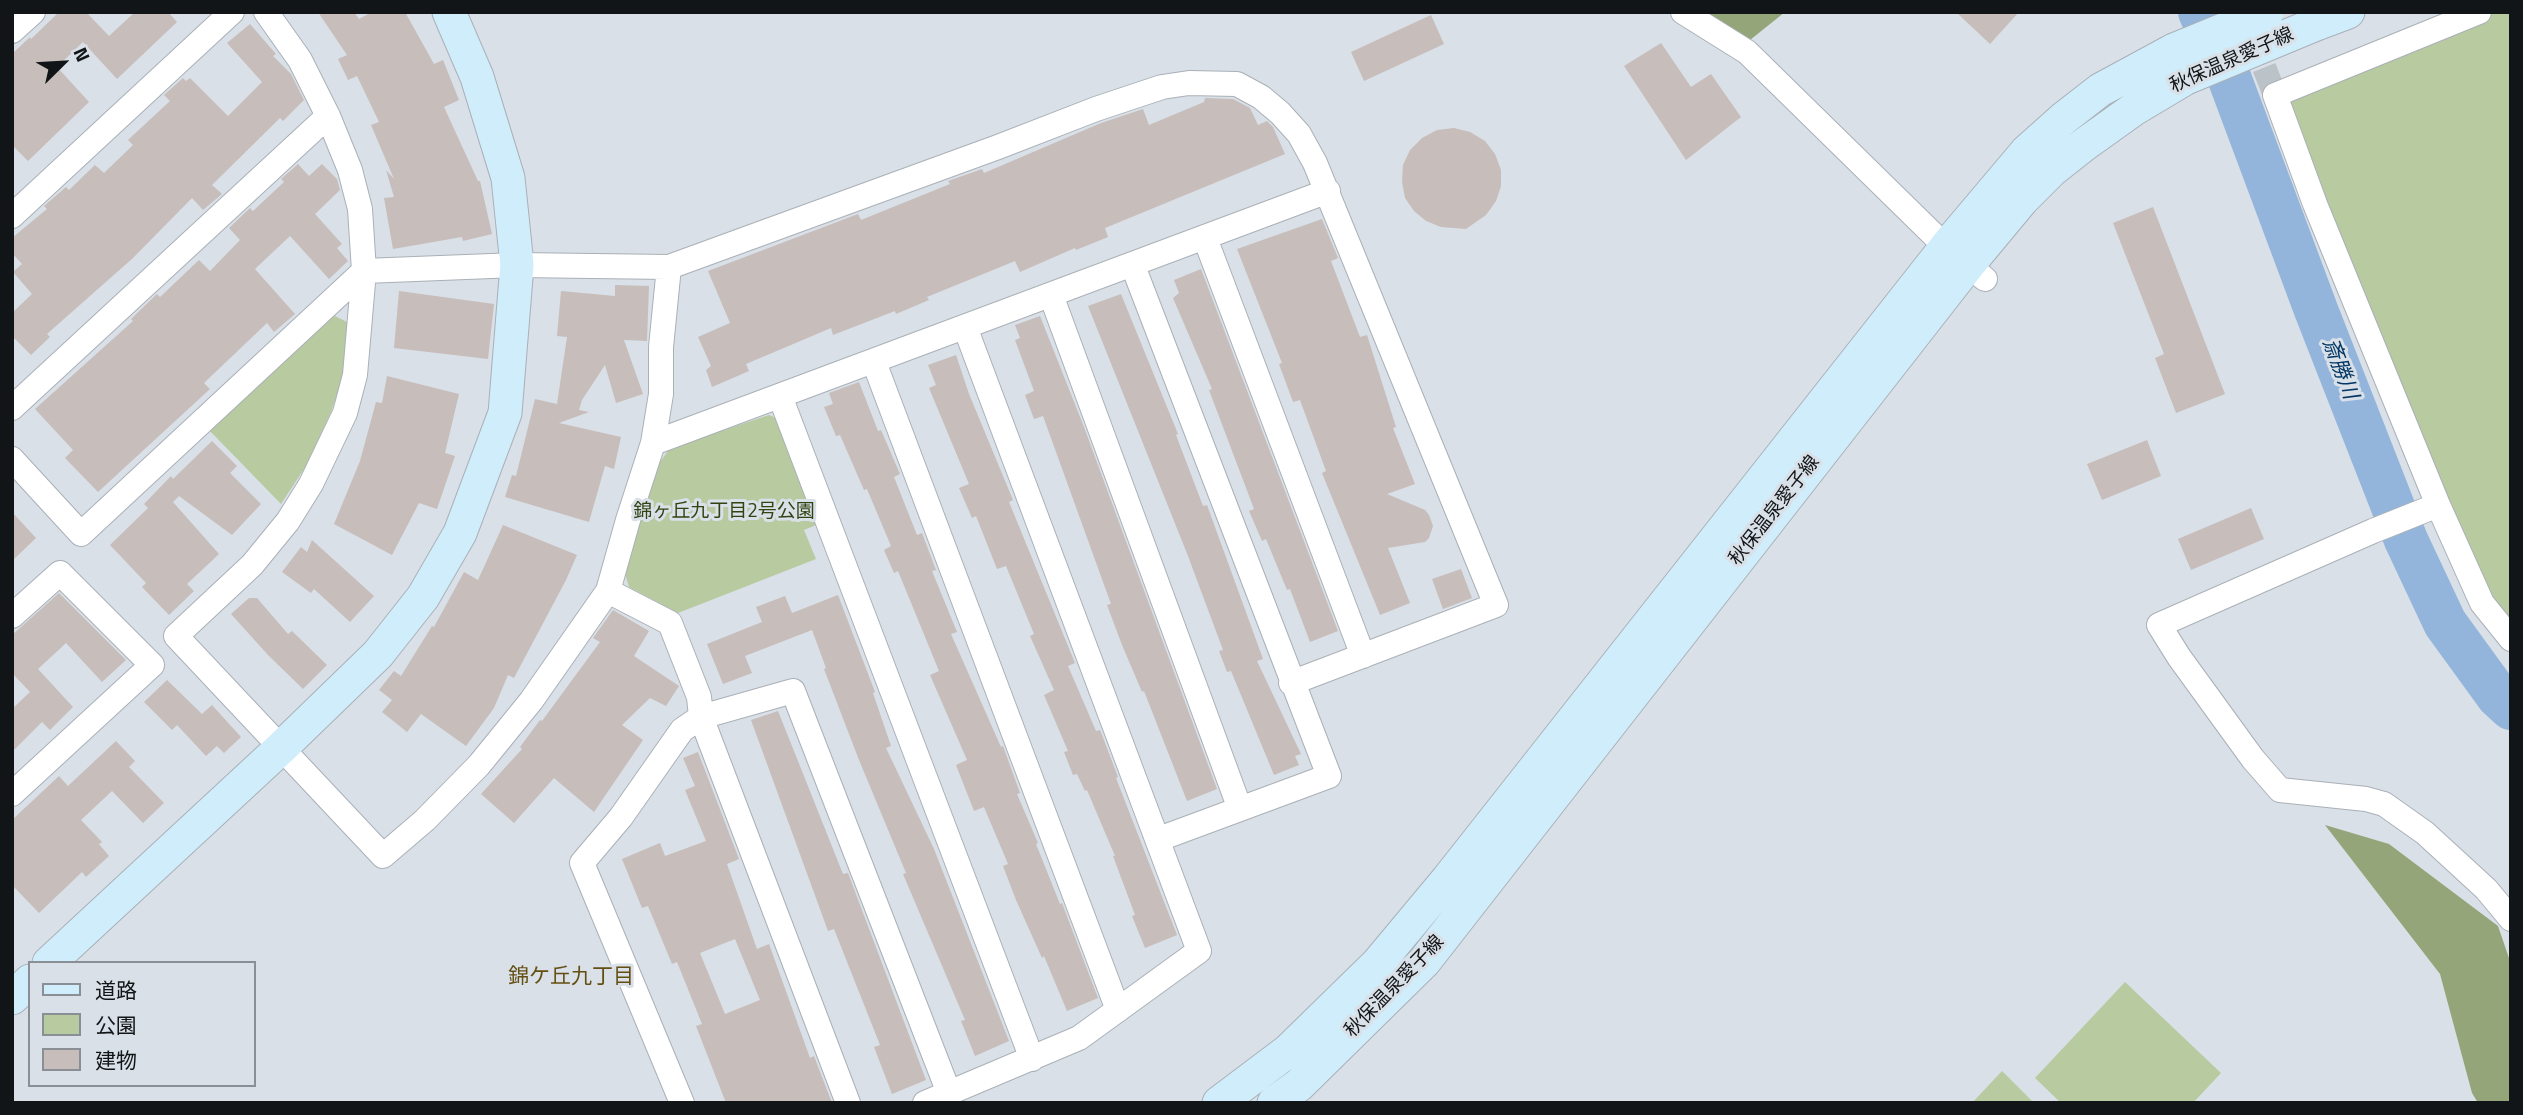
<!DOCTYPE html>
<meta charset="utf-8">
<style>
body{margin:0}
#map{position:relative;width:2523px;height:1115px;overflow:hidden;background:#d9e0e7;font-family:"Titillium Web","Noto Sans JP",sans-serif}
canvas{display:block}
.frame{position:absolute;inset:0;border:14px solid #121517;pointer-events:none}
.legend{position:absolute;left:28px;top:961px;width:228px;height:126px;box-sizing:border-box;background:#d9e0e7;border:2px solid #898f94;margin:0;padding:9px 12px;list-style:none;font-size:21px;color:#121517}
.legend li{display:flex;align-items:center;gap:14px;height:35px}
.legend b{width:35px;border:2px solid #898f94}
.north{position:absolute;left:28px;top:28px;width:70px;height:70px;-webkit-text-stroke:5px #d9e0e7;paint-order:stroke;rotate:66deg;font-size:19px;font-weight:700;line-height:28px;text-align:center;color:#121517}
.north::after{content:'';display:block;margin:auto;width:24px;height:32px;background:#121517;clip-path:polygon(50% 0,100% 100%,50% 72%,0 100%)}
</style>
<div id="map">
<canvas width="2523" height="1115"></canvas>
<div class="frame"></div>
<ul class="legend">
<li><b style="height:9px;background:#d0edfb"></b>道路</li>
<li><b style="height:19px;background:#b8caa0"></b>公園</li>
<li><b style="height:19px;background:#c7bdba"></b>建物</li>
</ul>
<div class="north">N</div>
</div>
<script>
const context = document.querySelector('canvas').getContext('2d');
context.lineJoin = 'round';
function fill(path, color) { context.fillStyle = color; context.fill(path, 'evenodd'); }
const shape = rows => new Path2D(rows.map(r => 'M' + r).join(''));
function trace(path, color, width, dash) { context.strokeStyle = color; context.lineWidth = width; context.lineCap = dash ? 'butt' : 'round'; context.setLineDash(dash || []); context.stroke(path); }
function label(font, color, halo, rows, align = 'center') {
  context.font = font + ' "Titillium Web","Noto Sans JP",sans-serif'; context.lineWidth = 6; context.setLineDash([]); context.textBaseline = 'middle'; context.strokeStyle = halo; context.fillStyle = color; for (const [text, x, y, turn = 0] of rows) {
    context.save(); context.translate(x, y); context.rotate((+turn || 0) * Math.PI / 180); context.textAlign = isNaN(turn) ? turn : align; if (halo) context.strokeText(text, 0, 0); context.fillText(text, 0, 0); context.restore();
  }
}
fill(shape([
 [2479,12,2511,12,2511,653,2470,600,2276,95],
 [333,315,349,323,346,367,331,412,306,466,281,504,210,431],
 [769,415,783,421,821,523,804,530,816,559,678,613,629,587,623,567,655,469,670,448],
 [2125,982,2221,1073,2193,1103,2061,1103,2035,1078],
 [2002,1071,2034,1103,1972,1103]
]), '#b8caa0');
fill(shape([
 [1703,12,1785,12,1750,40],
 [2325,825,2389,844,2498,926,2511,964,2511,1103,2478,1103,2472,1093,2440,974]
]), '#93a579');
trace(shape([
 [2200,12,2229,77,2316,310,2406,540,2445,623,2498,696,2511,708]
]), '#94b5db', 44);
fill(shape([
 [59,12,86,12,109,36,135,12,168,12,177,22,117,79,83,42,57,67,89,102,28,161,12,145,12,54,30,37,31,39],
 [318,12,354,12,359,19,372,12,405,12,434,64,443,60,459,100,444,107,478,181,480,181,492,234,463,241,462,237,393,249,384,198,394,197,386,170,394,179,371,125,379,122,357,76,348,80,338,59,347,55],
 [1956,12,2019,12,1990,44],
 [1431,15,1444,44,1364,81,1351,52],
 [250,24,276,54,273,56,291,74,304,100,283,121,280,118,212,185,222,194,203,210,192,198,133,258,47,334,50,337,31,355,12,336,12,313,32,294,13,272,22,264,12,253,12,238,47,209,44,206,66,187,69,190,95,165,104,173,133,145,128,140,170,101,164,95,183,78,186,81,190,78,228,116,262,82,227,43],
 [1661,43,1691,87,1711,74,1741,117,1686,160,1624,66],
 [1205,98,1233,99,1250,108,1258,125,1267,121,1273,127,1285,154,1105,228,1108,237,1076,250,1075,248,1020,272,1015,261,927,297,929,300,896,314,895,311,833,335,831,328,746,364,749,371,712,387,706,370,711,366,698,337,730,323,708,271,858,214,861,220,950,184,948,181,982,169,984,173,1101,123,1143,109,1149,125,1204,102],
 [1454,128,1470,132,1485,141,1495,154,1501,170,1501,186,1496,201,1486,215,1466,229,1441,227,1426,221,1414,211,1405,198,1402,182,1403,165,1410,150,1422,138,1437,130],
 [298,164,309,176,322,164,337,179,340,190,315,214,342,244,337,248,348,261,329,279,290,236,255,269,295,314,274,332,267,323,204,383,210,389,98,492,65,458,73,450,35,409,133,321,131,319,157,294,160,297,199,260,210,271,240,240,229,228,250,208,253,211,284,182,281,179],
 [2153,207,2225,394,2176,413,2155,358,2164,354,2113,223],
 [1322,219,1338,258,1331,261,1360,337,1367,335,1396,427,1393,428,1415,484,1387,494,1425,510,1429,515,1433,526,1429,538,1425,542,1388,548,1410,603,1380,615,1322,473,1326,471,1300,400,1293,402,1279,364,1282,363,1237,249],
 [1201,269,1338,631,1310,642,1290,589,1287,590,1266,539,1262,541,1249,511,1254,509,1209,390,1212,389,1173,298,1179,293,1174,280],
 [615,285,649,286,647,341,624,340,643,394,616,403,605,365,582,400,579,410,589,412,559,423,621,437,614,469,605,466,589,522,505,497,512,475,516,476,535,399,557,404,567,337,557,336,561,291,615,296],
 [399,291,494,304,488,359,394,348],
 [1121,294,1178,434,1176,435,1203,506,1207,505,1263,659,1257,661,1301,754,1295,756,1299,765,1274,775,1231,671,1227,672,1219,651,1223,650,1188,556,1088,306],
 [1040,316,1084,427,1217,789,1187,801,1144,691,1142,692,1122,645,1107,605,1111,604,1043,416,1034,419,1025,395,1034,391,1015,340,1020,338,1015,325],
 [956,355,969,394,1013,500,1009,502,1075,663,1068,666,1096,731,1100,730,1102,735,1118,777,1116,778,1177,935,1145,948,1132,916,1135,915,1113,856,1115,856,1087,790,1085,791,1077,774,1073,775,1064,752,1068,751,1044,695,1054,690,1030,636,1034,634,1006,566,997,569,976,516,972,518,959,488,969,484,929,388,936,385,928,365],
 [387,376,459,394,445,453,455,456,437,509,419,503,392,555,334,524,360,461,376,402,382,403],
 [859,382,878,431,881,430,900,474,894,477,917,535,922,533,936,570,932,571,957,632,951,634,1001,747,1003,746,1020,793,1017,794,1038,843,1036,844,1060,904,1062,903,1098,998,1067,1011,1044,956,1042,958,1016,900,1003,866,1008,864,984,807,974,811,956,765,967,760,930,675,939,671,898,571,894,573,884,550,891,546,867,489,864,490,840,435,836,436,824,407,833,404,829,393],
 [2147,440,2161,476,2102,500,2087,464],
 [212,441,237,466,230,473,261,504,232,535,179,496,173,502,219,554,187,584,194,591,169,615,142,587,146,583,110,545,148,508,144,504,171,476,173,479],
 [2251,508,2264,539,2191,570,2178,539],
 [12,512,36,538,12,561],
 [503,525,577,555,566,580,514,678,508,675,494,708,466,746,421,714,407,732,382,712,392,700,379,690,394,671,401,676,432,626,434,627,464,572,478,580],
 [312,540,374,596,350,622,314,589,311,593,282,572,301,547,307,552],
 [1461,569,1472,598,1443,609,1432,579],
 [59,593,126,660,102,682,66,643,38,669,73,707,50,730,42,722,12,752,12,709,30,692,12,673,12,635],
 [838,595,875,692,873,693,891,746,886,748,934,849,1009,1041,975,1056,961,1021,965,1020,903,874,906,873,859,760,824,669,826,668,812,630,745,656,752,673,723,684,707,644,762,622,756,607,785,596,792,613],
 [249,598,257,598,288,634,292,631,327,665,303,689,268,655,231,614],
 [613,610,649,631,634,656,679,686,666,706,650,698,622,725,643,740,594,812,554,778,514,823,481,794,522,749,520,747,540,720,542,721,600,642,593,638],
 [167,680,202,714,212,705,241,737,224,753,217,746,206,756,177,725,172,730,144,702],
 [778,711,843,874,848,873,926,1080,892,1094,874,1047,880,1045,834,929,828,931,751,720],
 [116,741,135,761,129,767,164,803,143,823,112,791,81,820,102,842,99,844,109,856,86,877,82,872,39,913,12,885,12,820,59,776,68,786],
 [698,752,739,859,727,864,757,949,769,944,810,1058,814,1056,832,1103,726,1103,696,1026,702,1024,677,962,672,964,648,906,642,908,622,859,660,843,665,856,706,841,685,790,695,786,683,758],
 [735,939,760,1000,725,1014,700,953]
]), '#c7bdba');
trace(shape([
 [2251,34,2275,95]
]), '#bbc2c8', 24, [24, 12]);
const street = shape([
 [266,12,300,60,328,116,350,170,360,209,364,271,355,375,345,413,311,484,288,521,252,565,176,636,383,856,425,820,479,765,531,701,608,591,628,520,653,443,661,394,661,347,669,267],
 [1683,12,1747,52,1946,247,1985,279],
 [2479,12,2275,95,2315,204,2438,505,2482,603,2511,639],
 [12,31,33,12],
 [12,216,232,12],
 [1205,238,1363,656],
 [1133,266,1329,776,1159,839],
 [1051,295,1240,809],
 [874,362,1118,1010],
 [780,396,1032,1059],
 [12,408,328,116],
 [653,443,1328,191],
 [12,459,81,534,364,271,517,265,669,267,998,147,1096,109,1162,87,1189,83,1237,84,1261,97,1280,113,1299,134,1315,163,1496,605,1291,683],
 [2438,505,2373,531,2159,625,2179,657,2253,759,2280,790,2366,799,2384,804,2425,833,2486,889,2511,919],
 [608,591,670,623,699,697,701,717,848,1103],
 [12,616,60,573,152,665,12,794],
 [682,1103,582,863,621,817,682,730,701,717,793,691,949,1093],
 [925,1103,1079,1038,1199,951,965,327]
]);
const secondary = shape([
 [2316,24,2348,12],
 [49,963,281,748,378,654,423,597,460,533,505,413,517,265,508,178,477,77,449,12],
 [12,998,30,981],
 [1219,1103,1288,1051,1378,963,1448,879,1946,247,2027,151,2064,118,2100,90,2174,50],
 [1274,1103,1299,1085,1424,962,1968,265,2022,200,2052,170,2085,144,2134,109,2186,78]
]);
trace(street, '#aab0b7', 26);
trace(secondary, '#aab0b7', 35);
trace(street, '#fff', 24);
trace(secondary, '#d0edfb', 33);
const secondaryBridge = shape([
 [2174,50,2267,12],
 [2186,78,2316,24]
]);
trace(secondaryBridge, '#aab0b7', 35, []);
trace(secondaryBridge, '#d0edfb', 33);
label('19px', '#121517', '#d9e0e7', [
 ["秋保温泉愛子線",2232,61,-24],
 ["秋保温泉愛子線",1775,511,-52],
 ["秋保温泉愛子線",1395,987,-46]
]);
label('19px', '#314311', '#d9e0e7', [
 ["錦ヶ丘九丁目2号公園",724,512]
]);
label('italic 21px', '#033765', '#d9e0e7', [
 ["斎勝川",2339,369,69]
]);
label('21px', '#644f13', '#d9e0e7', [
 ["錦ケ丘九丁目",571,978]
]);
</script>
